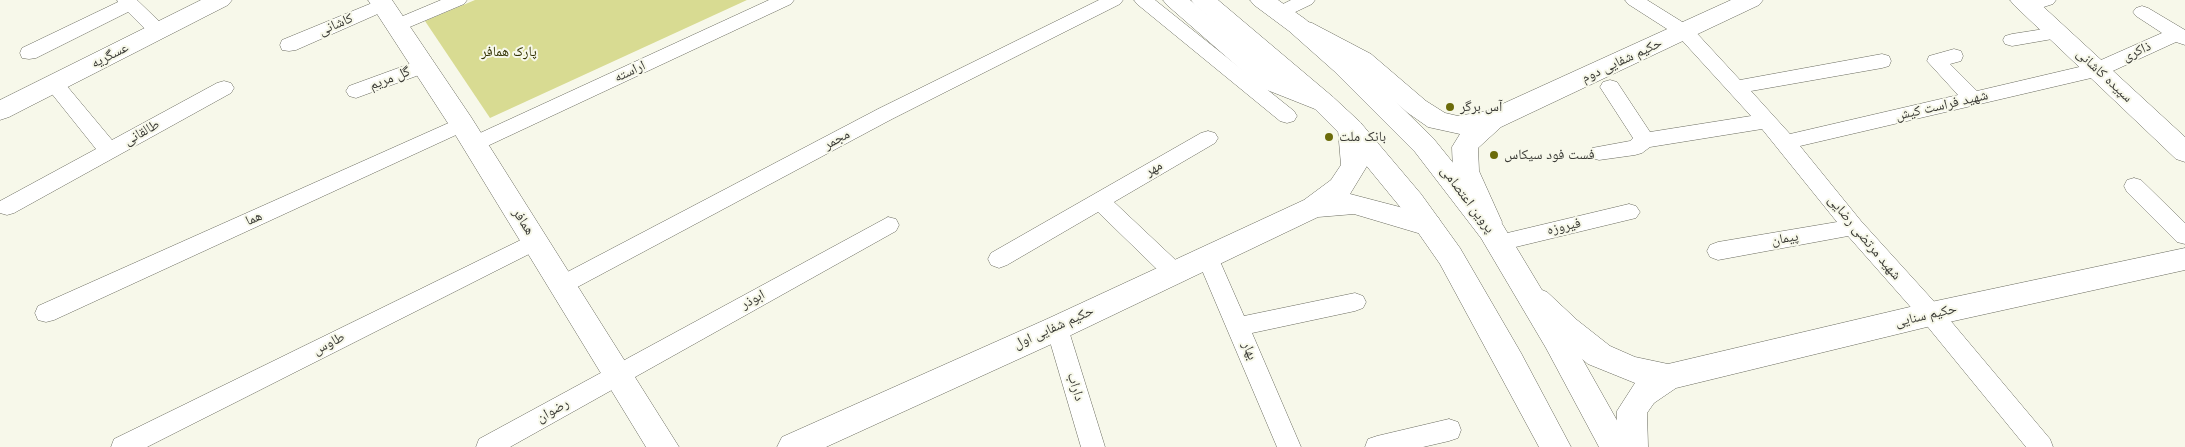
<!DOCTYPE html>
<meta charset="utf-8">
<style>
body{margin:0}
canvas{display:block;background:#f7f8ea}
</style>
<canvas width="2185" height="447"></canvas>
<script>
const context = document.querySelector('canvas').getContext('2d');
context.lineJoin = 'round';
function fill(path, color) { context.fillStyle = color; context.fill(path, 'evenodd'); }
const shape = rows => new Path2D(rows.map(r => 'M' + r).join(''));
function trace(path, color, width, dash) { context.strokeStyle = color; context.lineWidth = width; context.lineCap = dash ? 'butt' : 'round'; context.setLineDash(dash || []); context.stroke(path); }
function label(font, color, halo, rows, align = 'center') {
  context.font = font + ' Poppins,"Noto Naskh Arabic",sans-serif'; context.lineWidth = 4; context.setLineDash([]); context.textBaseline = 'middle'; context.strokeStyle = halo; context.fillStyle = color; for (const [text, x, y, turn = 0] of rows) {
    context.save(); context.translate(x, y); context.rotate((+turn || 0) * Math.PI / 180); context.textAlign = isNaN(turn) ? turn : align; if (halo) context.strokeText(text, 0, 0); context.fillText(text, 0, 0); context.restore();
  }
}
fill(shape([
 [475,0,747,0,490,118,425,21]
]), '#d8db92');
const street = shape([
 [117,0,137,0,165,27,167,31,165,35,158,37,151,35,128,12,36,58,29,59,22,58,20,53,22,48,118,2,117,0],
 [387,0,392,5,389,9,296,50,289,51,282,50,280,45,282,40,377,1,387,0],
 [441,0,467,0,464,4,405,29,398,31,391,29,389,25,391,21,441,0],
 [769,0,794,0,791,4,481,149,474,151,467,149,464,144,467,139,769,0],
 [1099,0,1123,0,1120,4,892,119,570,291,562,294,554,291,551,285,554,279,878,109,1099,0],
 [1134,0,1155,0,1294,111,1297,116,1294,121,1287,123,1280,121,1137,4,1134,0],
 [1291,0,1315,0,1312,4,1285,17,1279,19,1273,17,1270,13,1273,9,1291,0],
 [1625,0,1647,0,1692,28,1740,80,1882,54,1889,56,1891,61,1889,66,1882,68,1751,91,1790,134,1958,95,1927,61,1929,56,1954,49,1961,51,1963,56,1961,61,1950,64,1977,91,2092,64,2162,33,2136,16,2133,12,2136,8,2142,6,2148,8,2185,30,2185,45,2176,42,2104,75,1800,146,1861,221,1939,307,2050,439,2053,447,2026,447,1923,321,1848,236,1718,260,1710,257,1707,251,1710,245,1718,242,1837,222,1762,129,1650,147,1642,153,1635,155,1599,160,1592,158,1589,153,1592,148,1630,141,1633,138,1600,87,1603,82,1610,80,1617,82,1650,132,1751,116,1678,36,1628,4,1625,0],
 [2027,0,2056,0,2053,4,2028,12,2022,10,2019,6,2022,2,2027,0],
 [2057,27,2064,29,2066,33,2064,37,2012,46,2005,44,2003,40,2005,36,2012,34,2057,27],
 [423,59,430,61,433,66,430,71,356,98,349,96,346,91,349,86,423,59],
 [54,77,61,79,112,140,217,83,224,81,231,83,234,88,231,93,14,213,7,215,0,213,0,201,96,149,44,84,47,79,54,77],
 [462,117,469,119,472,124,469,129,54,320,46,322,38,320,35,313,38,306,462,117],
 [1208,131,1215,133,1218,138,1215,143,1114,202,1182,266,1185,272,1182,278,1174,281,1166,278,1098,212,1007,265,999,268,991,265,988,259,991,253,1201,133,1208,131],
 [2134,178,2141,180,2185,223,2185,244,2177,242,2127,192,2124,186,2127,180,2134,178],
 [1629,204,1636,206,1640,212,1636,218,1499,251,1491,249,1488,243,1491,237,1499,235,1629,204],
 [888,217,896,219,899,225,896,231,510,447,476,447,479,439,888,217],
 [535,233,543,235,546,241,543,247,147,447,111,447,114,439,535,233],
 [1207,247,1215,250,1244,316,1355,293,1363,296,1366,302,1363,308,1355,311,1252,333,1301,447,1277,447,1196,256,1199,250,1207,247],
 [1057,319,1065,321,1068,328,1105,447,1081,447,1046,328,1049,321,1057,319],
 [1449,419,1458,422,1461,430,1458,438,1449,441,1423,447,1365,447,1368,439,1377,436,1449,419]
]);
const secondary = shape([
 [201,0,232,0,228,5,9,117,0,120,0,100,201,0],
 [368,0,392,0,471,117,679,447,646,447,453,131,368,0],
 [1163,0,1190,0,1280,76,1333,97,1337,103,1333,109,1324,112,1315,109,1262,88,1167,5,1163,0],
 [1731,0,1763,0,1759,5,1501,127,1478,148,1479,171,1502,222,1498,230,1488,233,1478,230,1453,171,1452,147,1460,134,1428,127,1408,113,1353,66,1296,35,1292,29,1296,23,1304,21,1312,23,1371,54,1426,101,1445,113,1458,116,1487,111,1731,0],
 [2010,0,2036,0,2185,137,2185,162,2176,159,2014,5,2010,0],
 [1351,120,1360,122,1364,129,1367,166,1350,194,1438,217,1442,225,1438,233,1428,236,1354,214,1318,217,1067,337,826,447,777,447,782,437,1047,319,1304,200,1331,180,1341,165,1338,129,1342,122,1351,120],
 [2185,248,2185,270,1931,326,1676,388,1654,403,1647,413,1648,447,1616,447,1617,411,1635,383,1588,364,1557,338,1527,308,1523,300,1527,292,1537,288,1547,292,1577,320,1610,346,1635,357,1668,364,1931,302,2185,248]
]);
const primary = shape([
 [1191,0,1218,0,1333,97,1360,122,1421,194,1460,248,1521,353,1571,447,1539,447,1440,264,1401,208,1342,136,1315,109,1195,5,1191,0],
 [1250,0,1278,0,1305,19,1352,59,1433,138,1501,222,1566,330,1632,447,1599,447,1546,348,1481,238,1415,152,1334,71,1289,31,1254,5,1250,0]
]);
trace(street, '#6a6b5f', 1);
trace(secondary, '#6a6b5f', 1);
trace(primary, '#6a6b5f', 1);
fill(street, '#fff');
fill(secondary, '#fff');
fill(primary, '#fff');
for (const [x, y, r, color] of [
 [1450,107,5,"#6b6b0a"],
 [1329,137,5,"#6b6b0a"],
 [1494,155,5,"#6b6b0a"]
]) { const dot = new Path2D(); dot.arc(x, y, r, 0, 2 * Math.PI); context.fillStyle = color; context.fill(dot); trace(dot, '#f7f8ea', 2); }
label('14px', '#3a3a35', '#f7f8ea', [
 ["کاشانی",336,25,-23],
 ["ذاکری",2137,52,-24],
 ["عسگریه",110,56,-27],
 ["حکیم شفایی دوم",1622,61,-25],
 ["اراسته",630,72,-25],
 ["سپیده کاشانی",2104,76,43],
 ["گل مریم",390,79,-21],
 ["شهید فراست کیش",1942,106,-13],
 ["طالقانی",142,133,-29],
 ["مجمر",837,140,-28],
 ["مهر",1154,169,-30],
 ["پروین اعتصامی",1467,200,53],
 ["هما",254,219,-24],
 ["همافر",523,222,58],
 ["فیروزه",1564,227,-13],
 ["شهید مرتضی رضایی",1864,238,50],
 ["پیمان",1785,239,-10],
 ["ابوذر",753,300,-29],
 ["حکیم سنایی",1926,316,-13],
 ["حکیم شفایی اول",1054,328,-24],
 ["طاوس",329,344,-27],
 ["بهار",1249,351,67],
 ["داراب",1075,387,73],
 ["رضوان",553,411,-29]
]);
label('14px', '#343406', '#f7f8ea', [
 ["پارک همافر",509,52]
]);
label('14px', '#3a3a35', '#f7f8ea', [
 ["آس برگر",1460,107],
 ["بانک ملت",1339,137],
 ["فست فود سیکاس",1504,155]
], 'left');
</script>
